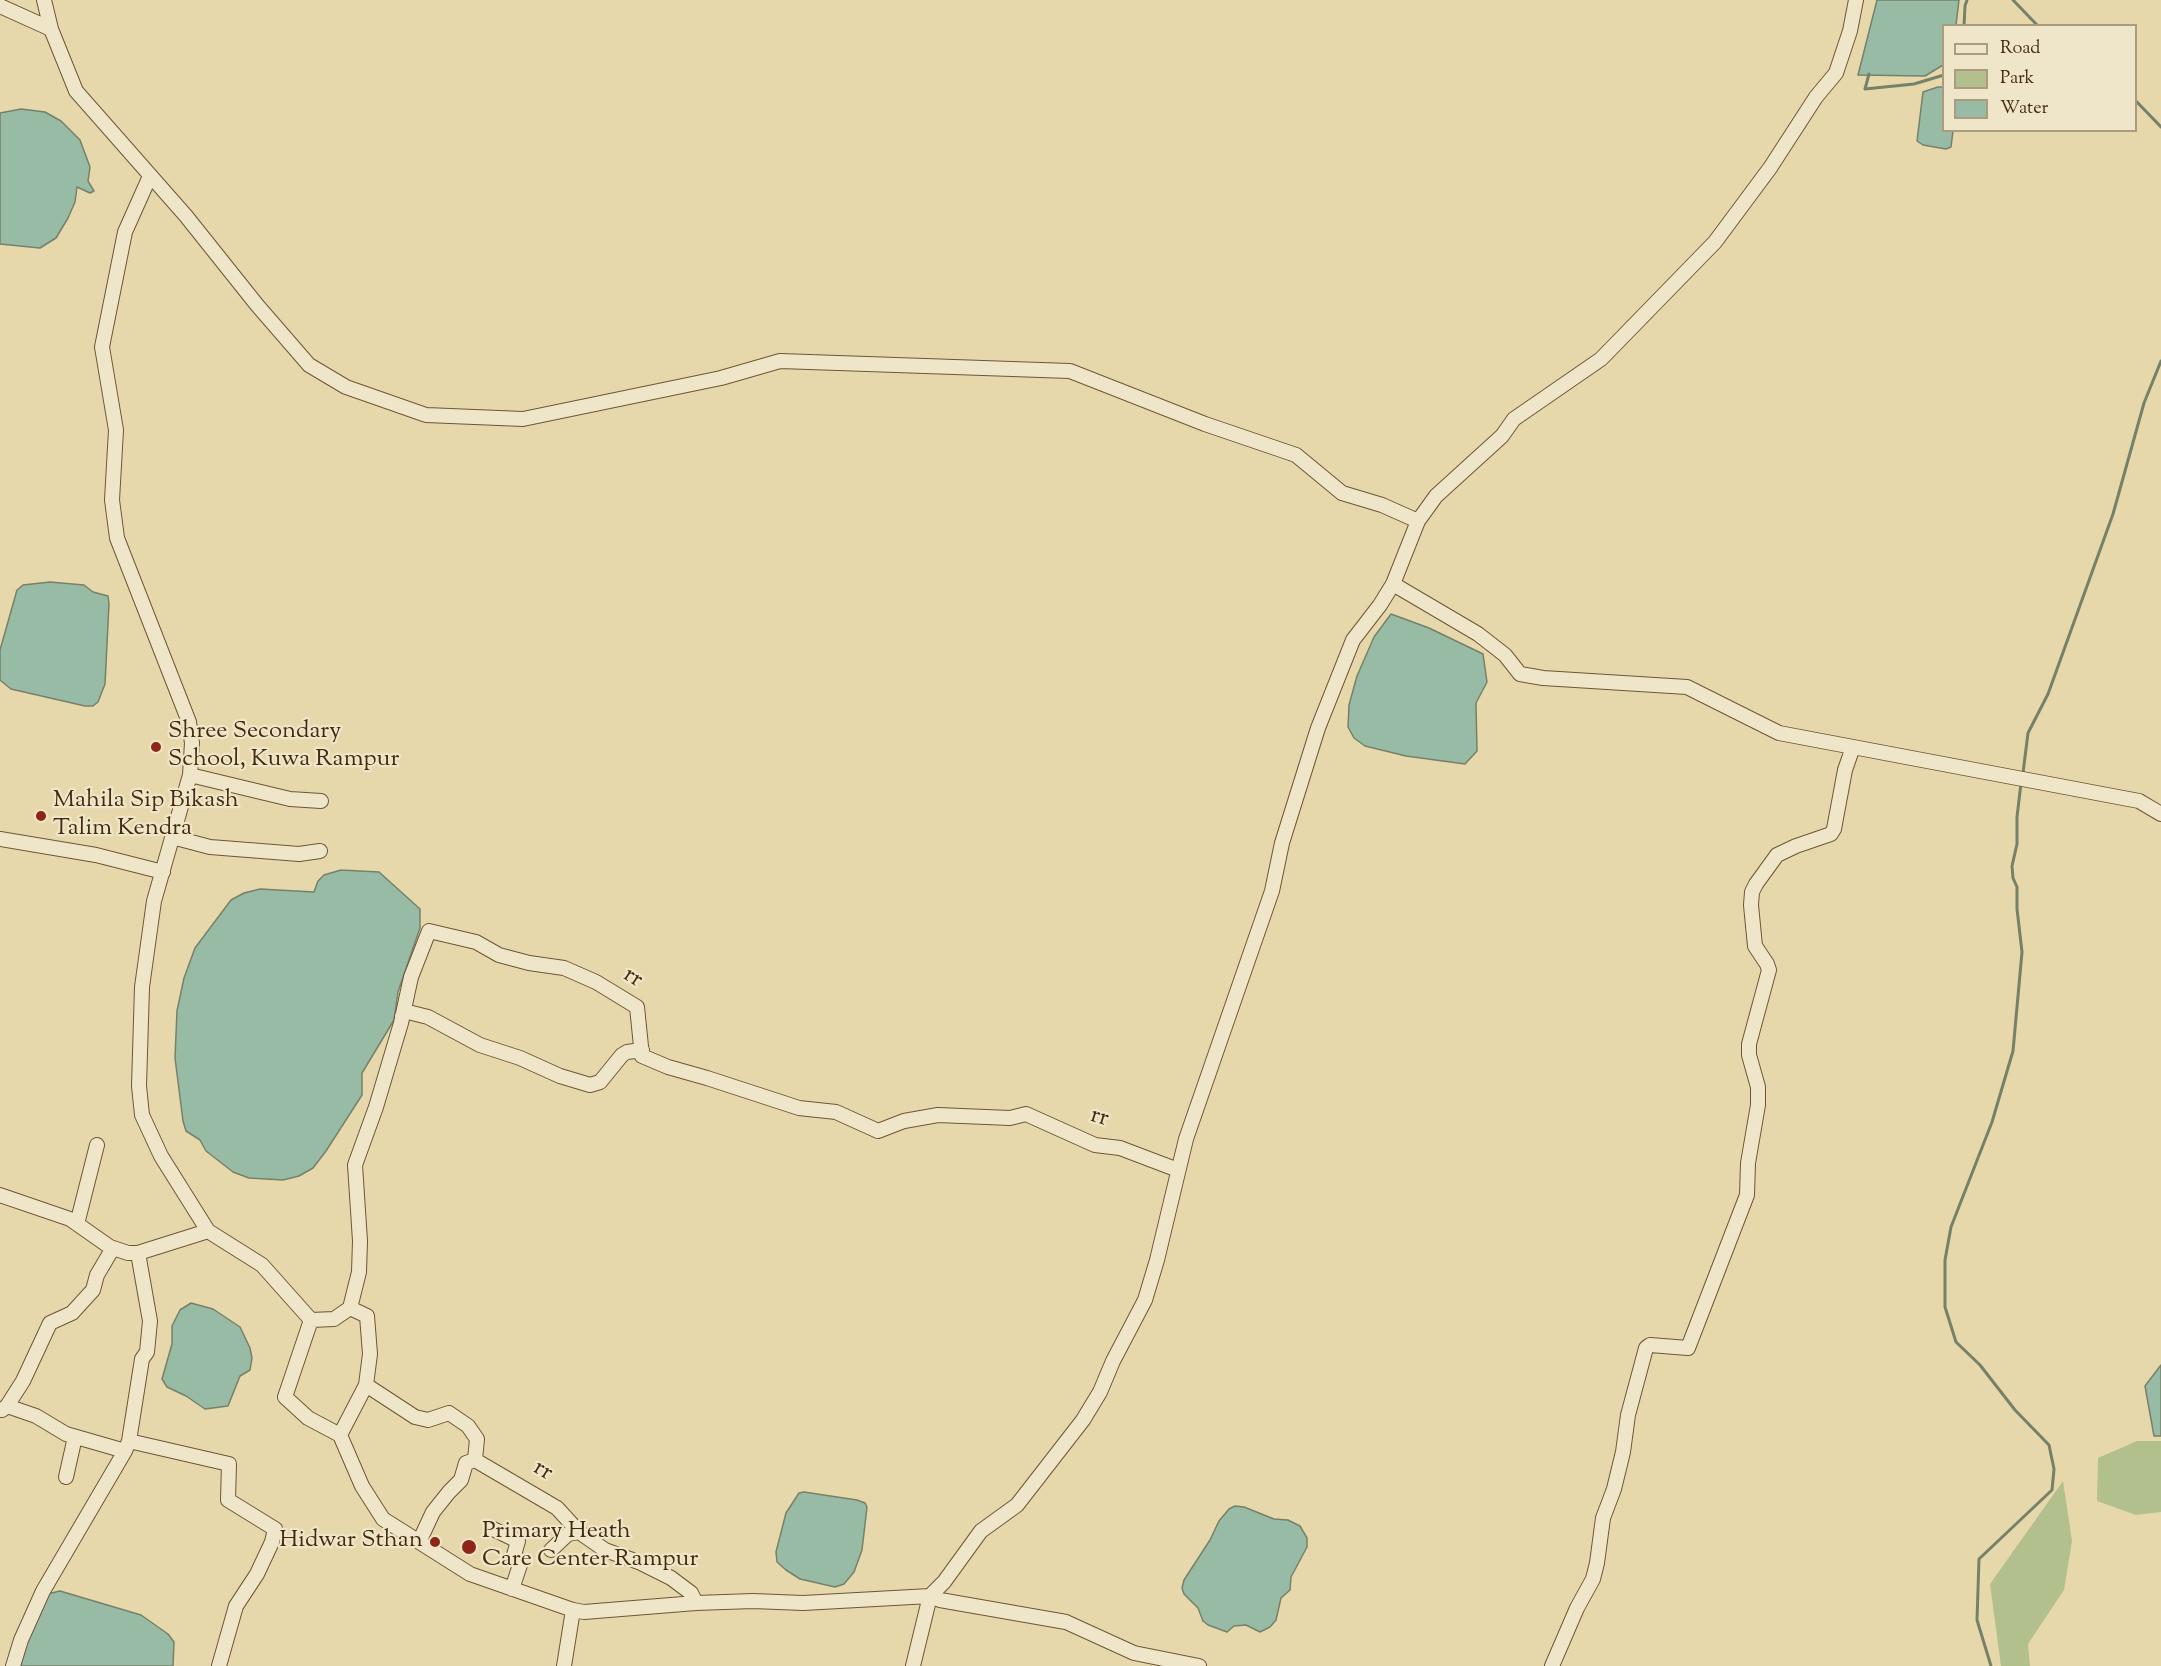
<!DOCTYPE html>
<style>
body{margin:0}
#map{position:relative;width:2161px;height:1666px;overflow:hidden;background:#e7d8ac;font-family:"Sorts Mill Goudy",serif}
canvas{display:block}
.legend{position:absolute;left:1942px;top:24px;width:195px;height:108px;box-sizing:border-box;background:#efe6c9;border:2px solid #ab9b7f;margin:0;padding:8px 10px;list-style:none;font-size:18px;color:#442a0f}
.legend li{display:flex;align-items:center;gap:12px;height:30px}
.legend b{width:30px;border:2px solid #ab9b7f}
</style>
<div id="map">
<canvas width="2161" height="1666"></canvas>
<ul class="legend">
<li><b style="height:8px;background:#efe6c9"></b>Road</li>
<li><b style="height:16px;background:#b1c08d"></b>Park</li>
<li><b style="height:16px;background:#98bba5"></b>Water</li>
</ul>
</div>
<script>
const context = document.querySelector('canvas').getContext('2d');
context.lineJoin = 'round';
function fill(path, color) { context.fillStyle = color; context.fill(path, 'evenodd'); }
const shape = rows => new Path2D(rows.map(r => 'M' + r).join(''));
function trace(path, color, width, dash) { context.strokeStyle = color; context.lineWidth = width; context.lineCap = dash ? 'butt' : 'round'; context.setLineDash(dash || []); context.stroke(path); }
function label(font, color, halo, rows, align = 'center') {
  context.font = font + ' "Sorts Mill Goudy",serif'; context.lineWidth = 4.5; context.setLineDash([]); context.textBaseline = 'middle'; context.strokeStyle = halo; context.fillStyle = color; for (const [text, x, y, turn = 0] of rows) {
    context.save(); context.translate(x, y); context.rotate((+turn || 0) * Math.PI / 180); context.textAlign = isNaN(turn) ? turn : align; if (halo) context.strokeText(text, 0, 0); context.fillText(text, 0, 0); context.restore();
  }
}
fill(shape([
 [2137,1441,2161,1441,2161,1512,2136,1515,2097,1501,2098,1458],
 [2063,1481,2072,1541,2064,1590,2028,1644,2030,1666,2001,1666,1990,1584]
]), '#b1c08d');
const water = shape([
 [1877,0,1959,0,1956,25,1944,26,1943,65,1925,76,1858,75,1877,0],
 [1938,87,1943,87,1944,130,1953,131,1951,147,1946,149,1923,145,1917,141,1923,92,1938,87],
 [21,109,45,112,61,121,80,140,90,167,88,181,94,191,90,193,77,187,75,202,68,218,56,238,40,248,0,244,0,113,21,109],
 [50,582,84,585,93,592,108,596,109,604,105,684,98,702,93,706,85,706,11,689,0,680,0,650,17,590,23,585,50,582],
 [1391,614,1429,628,1483,654,1487,682,1476,703,1477,751,1465,764,1406,756,1365,746,1354,738,1348,727,1349,705,1357,676,1374,637,1391,614],
 [341,870,379,872,420,909,420,928,398,992,394,1020,362,1073,362,1095,326,1151,313,1168,299,1176,283,1180,249,1178,233,1172,206,1151,200,1140,186,1131,183,1121,175,1058,177,1011,184,978,195,948,231,900,244,893,260,889,314,892,318,881,324,875,341,870],
 [191,1303,213,1309,240,1327,250,1348,252,1358,250,1370,240,1376,228,1406,205,1409,186,1396,167,1387,162,1379,172,1344,172,1326,180,1310,191,1303],
 [2161,1365,2161,1436,2154,1436,2145,1386,2161,1365],
 [804,1492,857,1500,865,1503,867,1507,862,1550,854,1572,844,1584,835,1587,800,1579,786,1570,777,1562,776,1552,786,1513,799,1493,804,1492],
 [1235,1506,1244,1507,1274,1519,1288,1520,1300,1526,1307,1538,1307,1547,1291,1577,1290,1590,1281,1598,1276,1620,1270,1627,1260,1632,1246,1625,1234,1626,1227,1632,1208,1625,1203,1621,1198,1608,1184,1594,1182,1588,1184,1580,1210,1540,1219,1521,1229,1509,1235,1506],
 [60,1591,141,1615,168,1634,174,1642,173,1666,17,1666,47,1594,60,1591]
]);
fill(water, '#98bba5');
trace(water, '#768169', 1.5);
trace(shape([
 [2013,0,2038,26],
 [1964,26,1965,6,1967,0],
 [1869,74,1865,89,1914,84,1944,75],
 [2136,101,2161,127],
 [2023,773,2028,733,2048,694,2113,514,2144,403,2161,361],
 [1991,1666,1977,1620,1979,1559,2052,1490,2054,1469,2049,1445,2015,1410,1980,1365,1956,1342,1945,1307,1945,1260,1951,1227,1992,1122,2013,1051,2022,952,2017,909,2017,887,2013,878,2012,866,2017,844,2017,817,2021,783]
]), '#768169', 3);
const minor = shape([
 [44,0,51,29],
 [0,6,51,29,76,91,186,216,257,305,309,365,346,387,426,415,523,419,721,378,780,361,1070,371,1205,424,1296,455,1342,493,1382,505,1418,521],
 [150,176,125,232,102,347,116,430,112,500,117,538,189,722,192,743,190,775,154,901,142,987,139,1086,142,1115,161,1156,208,1231,262,1265,311,1320,285,1397,308,1418,340,1435,362,1486,383,1519,470,1574,573,1610,584,1612,696,1603,753,1601,803,1603,930,1596,940,1600,1066,1622,1134,1653,1199,1666],
 [1393,584,1478,634,1505,655,1520,674,1543,678,1687,687,1779,733,2139,801,2161,814],
 [190,775,290,799,321,801],
 [172,837,210,847,299,854,320,851],
 [0,839,96,855,163,872],
 [402,1016,408,1012,428,1017,480,1045,520,1058,560,1076,590,1085,600,1082,622,1055,627,1052,642,1050],
 [0,1195,70,1219,110,1247,128,1253,138,1253,208,1231],
 [77,1224,97,1145],
 [311,1320,334,1319,350,1308,359,1272,360,1241,355,1165,376,1107,401,1023,411,977,429,931,476,942,499,955,529,963,564,968,596,982,637,1007,642,1056,668,1067,707,1078,799,1108,836,1112,878,1131,904,1121,938,1115,1010,1118,1026,1114,1095,1145,1120,1148,1178,1170],
 [366,1385,415,1417,428,1420,449,1413,468,1426,477,1439,475,1460,557,1508,579,1532,568,1534,551,1550],
 [7,1406,23,1381,50,1323,72,1313,93,1290,97,1275,113,1248],
 [2,1410,7,1406,36,1416,66,1434,125,1451],
 [340,1435,366,1385,370,1354,367,1316,350,1308],
 [129,1441,229,1464,228,1500,275,1529,272,1542,257,1574,236,1606,219,1666],
 [66,1477,75,1437],
 [491,1528,518,1541,514,1555,521,1562,512,1589],
 [579,1532,605,1550,641,1563,671,1578,691,1593,696,1603],
 [419,1542,433,1512,449,1492,461,1480,466,1463,475,1460],
 [13,1666,21,1640,43,1591,125,1451,129,1441,142,1359,147,1352,150,1321,138,1253],
 [564,1666,573,1610],
 [913,1666,930,1596,944,1582,981,1531,1017,1505,1083,1420,1100,1392,1113,1361,1145,1300,1157,1260,1186,1139,1272,891,1282,843,1318,728,1353,640,1380,605,1393,584,1418,521,1436,496,1502,436,1514,419,1601,359,1715,242,1770,168,1816,97,1836,73,1850,31,1856,0],
 [1552,1666,1577,1608,1593,1579,1597,1563,1603,1518,1614,1489,1623,1452,1628,1415,1646,1348,1650,1345,1688,1348,1747,1195,1748,1163,1758,1105,1758,1087,1749,1055,1749,1044,1769,970,1767,964,1755,946,1751,905,1752,892,1756,884,1777,855,1796,846,1831,834,1834,829,1845,770,1853,747]
]);
trace(minor, '#6d5636', 16);
trace(minor, '#efe6c9', 14);
for (const [x, y, r, color] of [
 [156,747,6,"#8f2418"],
 [41,816,6,"#8f2418"],
 [435,1542,6,"#8f2418"],
 [469,1547,8,"#8f2418"]
]) { const dot = new Path2D(); dot.arc(x, y, r, 0, 2 * Math.PI); context.fillStyle = color; context.fill(dot); trace(dot, '#efe6c9', 2); }
label('24px', '#442a0f', '#efe6c9', [
 ["Shree Secondary",168,733],
 ["School, Kuwa Rampur",168,761],
 ["Mahila Sip Bikash",53,802],
 ["Talim Kendra",53,830],
 ["Primary Heath",482,1533],
 ["Care Center Rampur",482,1561],
 ["Hidwar Sthan",423,1542,"right"]
], 'left');
label('24px', '#442a0f', '#efe6c9', [
 ["rr",632,979,33],
 ["rr",1099,1119,17],
 ["rr",542,1472,31]
]);
</script>
